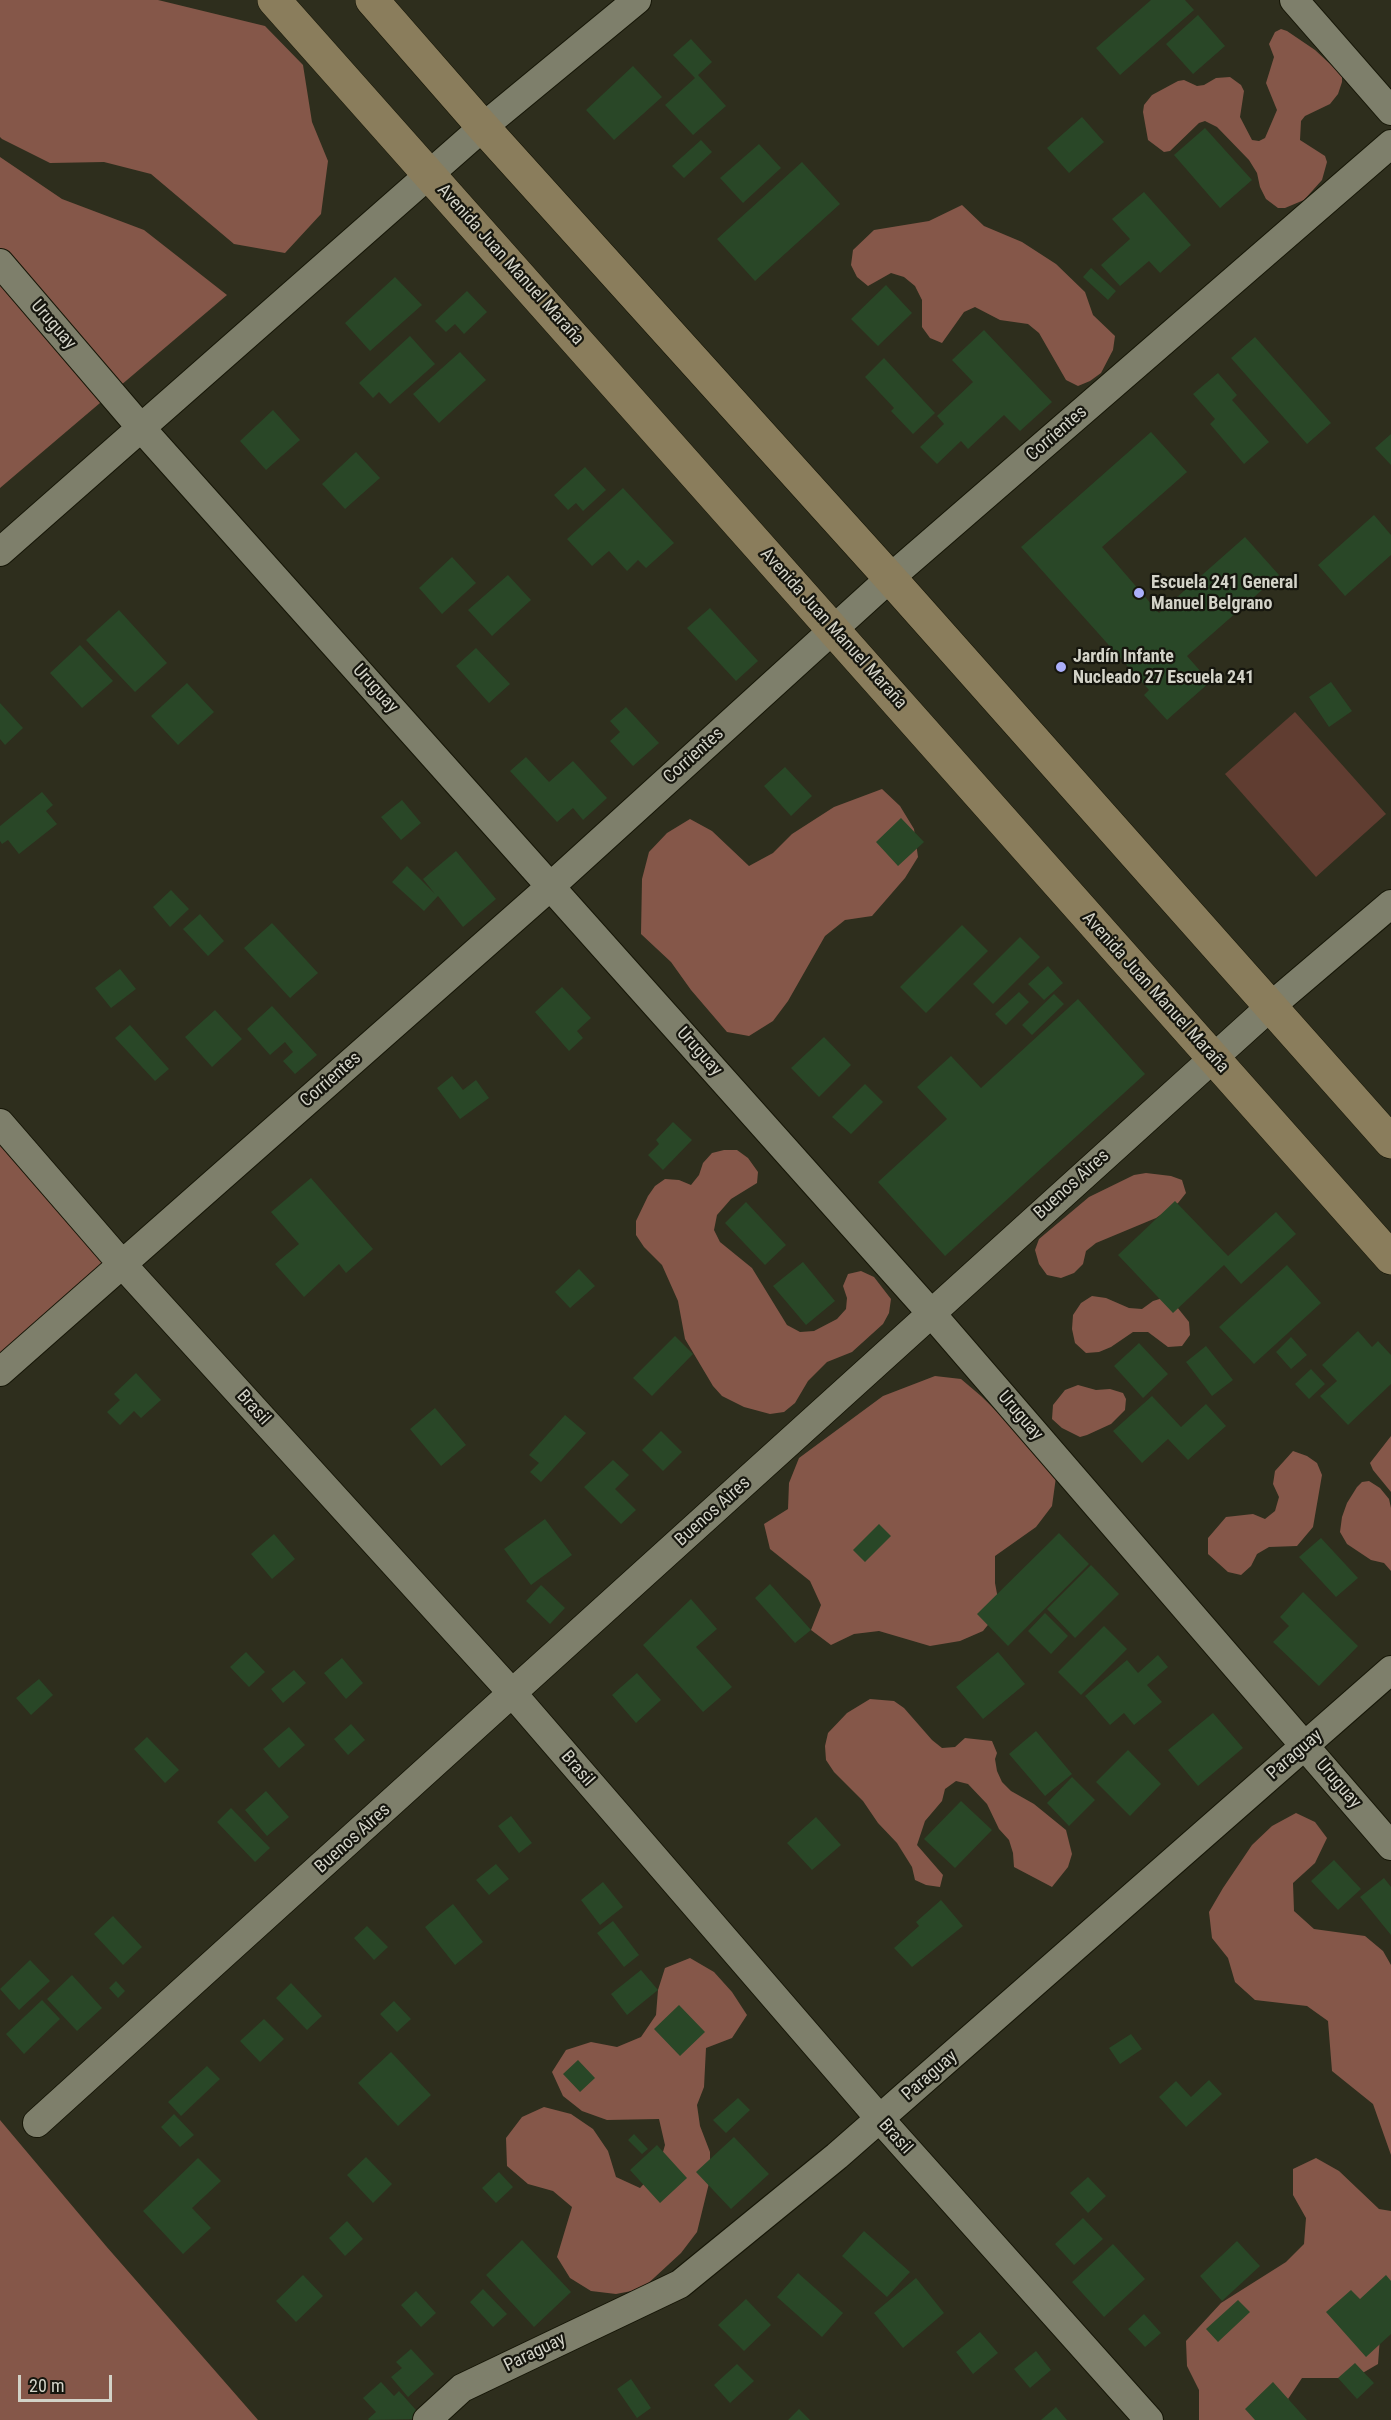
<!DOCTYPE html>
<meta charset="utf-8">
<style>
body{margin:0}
#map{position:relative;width:1391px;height:2420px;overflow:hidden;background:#2e2e1d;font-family:"Roboto Condensed",sans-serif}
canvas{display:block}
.scale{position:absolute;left:18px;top:2375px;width:94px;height:27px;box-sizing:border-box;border:3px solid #d3d3c8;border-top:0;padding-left:8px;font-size:18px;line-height:21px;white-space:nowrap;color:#d3d3c8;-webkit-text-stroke:4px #16160e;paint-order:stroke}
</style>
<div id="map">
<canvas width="1391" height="2420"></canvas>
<div class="scale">20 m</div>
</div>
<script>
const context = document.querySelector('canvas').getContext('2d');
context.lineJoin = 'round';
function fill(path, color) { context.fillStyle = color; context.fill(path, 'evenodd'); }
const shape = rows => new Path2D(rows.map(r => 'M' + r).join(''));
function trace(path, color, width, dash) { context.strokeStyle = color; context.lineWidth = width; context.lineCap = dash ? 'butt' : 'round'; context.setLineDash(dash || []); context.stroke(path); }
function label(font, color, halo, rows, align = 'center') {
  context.font = font + ' "Roboto Condensed",sans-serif'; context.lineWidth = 4.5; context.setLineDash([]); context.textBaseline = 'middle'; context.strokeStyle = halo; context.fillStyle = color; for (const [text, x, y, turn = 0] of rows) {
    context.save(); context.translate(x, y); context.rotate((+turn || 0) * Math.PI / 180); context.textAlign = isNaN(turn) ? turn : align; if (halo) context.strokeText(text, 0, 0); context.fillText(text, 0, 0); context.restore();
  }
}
fill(shape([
 [1295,712,1386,814,1316,877,1225,774]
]), '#603d31');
fill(shape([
 [0,0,158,0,265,26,303,65,312,122,328,161,321,214,285,253,234,244,151,174,104,162,50,163,2,139,0,137],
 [1281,29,1287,31,1315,50,1342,75,1342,82,1338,94,1330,104,1305,116,1301,121,1300,140,1325,156,1327,162,1322,180,1304,200,1285,208,1278,208,1266,199,1260,187,1257,173,1249,160,1217,127,1205,121,1199,123,1170,151,1164,152,1148,140,1143,112,1144,105,1152,95,1178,81,1184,80,1197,86,1204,85,1216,78,1230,77,1241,85,1244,91,1240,117,1252,140,1259,141,1265,138,1277,110,1266,83,1274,57,1269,44,1275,32],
 [0,157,62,199,144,230,227,295,0,488],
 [962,205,984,226,1022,242,1056,264,1085,292,1093,315,1115,336,1113,350,1101,373,1090,381,1078,386,1066,380,1039,333,1028,324,1000,320,975,307,964,312,942,343,930,338,922,327,922,300,915,286,904,277,891,273,868,286,857,277,851,265,853,250,874,230,929,221],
 [882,789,900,806,914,829,918,857,905,878,872,916,845,920,825,936,788,1001,773,1021,749,1036,727,1032,691,990,671,962,641,934,642,879,649,852,667,833,690,819,712,831,749,866,773,853,792,834,834,807],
 [0,1140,105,1262,0,1355],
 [724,1150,737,1150,748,1158,758,1172,757,1183,731,1199,717,1215,714,1230,720,1242,752,1268,787,1325,800,1332,814,1331,837,1319,846,1309,847,1298,843,1286,848,1274,861,1271,874,1277,891,1299,889,1313,883,1324,852,1352,827,1362,808,1381,795,1403,784,1412,770,1414,744,1407,722,1396,713,1386,685,1339,678,1301,662,1265,644,1247,636,1235,636,1221,648,1196,655,1186,665,1179,679,1180,691,1185,699,1175,703,1163,712,1153],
 [1146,1173,1171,1176,1182,1180,1186,1193,1178,1203,1156,1218,1096,1243,1086,1251,1083,1264,1074,1273,1061,1278,1047,1275,1039,1264,1035,1250,1039,1239,1089,1197,1134,1175],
 [1092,1296,1106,1298,1129,1308,1142,1309,1153,1301,1166,1297,1173,1302,1189,1322,1190,1335,1182,1346,1168,1347,1148,1332,1133,1332,1111,1347,1099,1352,1086,1353,1075,1343,1072,1329,1073,1315,1081,1303],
 [935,1376,961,1379,981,1396,1041,1455,1056,1477,1052,1506,1036,1527,995,1556,995,1583,1000,1610,983,1631,960,1641,930,1646,879,1631,854,1634,831,1645,811,1630,821,1605,810,1581,770,1549,764,1524,788,1509,789,1483,799,1458,883,1396],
 [1078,1385,1096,1390,1110,1389,1123,1393,1126,1399,1125,1410,1111,1424,1087,1435,1080,1437,1062,1428,1052,1419,1053,1405,1065,1390],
 [1391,1436,1391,1492,1373,1470,1370,1463],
 [1293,1451,1307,1456,1317,1463,1322,1475,1313,1527,1297,1546,1269,1547,1257,1554,1251,1566,1241,1575,1228,1572,1208,1554,1208,1538,1226,1517,1253,1514,1265,1519,1275,1511,1279,1497,1273,1484,1275,1471],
 [1369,1481,1380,1488,1389,1499,1391,1508,1391,1571,1384,1563,1371,1560,1347,1544,1340,1532,1342,1517,1347,1503,1357,1487,1362,1482],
 [870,1699,894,1701,904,1708,932,1740,942,1748,955,1747,965,1738,992,1741,997,1753,995,1759,997,1771,1002,1782,1011,1791,1034,1804,1066,1830,1072,1854,1068,1867,1052,1887,1014,1867,1013,1853,1009,1840,999,1829,987,1804,968,1784,956,1781,945,1789,942,1801,925,1821,917,1845,943,1875,940,1887,926,1885,915,1880,912,1867,897,1843,878,1823,863,1801,834,1772,826,1760,825,1746,828,1733,847,1713],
 [1296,1813,1315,1822,1327,1838,1315,1863,1293,1883,1294,1911,1314,1929,1365,1936,1383,1951,1391,1965,1391,2155,1373,2104,1332,2071,1328,2021,1307,2006,1255,2000,1235,1982,1228,1958,1212,1938,1209,1912,1223,1888,1252,1845,1272,1826],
 [690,1958,714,1972,732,1992,747,2015,732,2038,706,2048,704,2087,697,2105,700,2126,710,2152,710,2179,697,2232,681,2253,642,2289,616,2294,591,2291,570,2278,557,2257,572,2207,553,2191,528,2184,507,2166,506,2138,522,2117,544,2107,571,2114,593,2129,608,2151,616,2177,640,2188,658,2169,665,2145,659,2119,607,2120,582,2111,563,2096,552,2072,566,2050,591,2042,617,2047,641,2037,656,2015,658,1990,665,1968],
 [0,2120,106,2246,258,2420,0,2420],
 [1316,2158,1339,2171,1379,2209,1391,2211,1391,2300,1380,2337,1378,2364,1354,2378,1302,2378,1288,2399,1300,2420,1199,2420,1199,2390,1187,2366,1186,2341,1221,2303,1286,2262,1304,2244,1306,2218,1293,2195,1293,2169]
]), '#855749');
fill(shape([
 [1151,0,1185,0,1194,10,1120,75,1096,48],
 [1198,15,1225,46,1193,74,1166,44],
 [691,39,712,62,698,75,726,106,693,135,665,105,695,78,673,55],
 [633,66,662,97,614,140,586,110],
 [1082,117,1104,142,1069,173,1047,148],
 [1205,128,1252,180,1220,208,1174,155],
 [701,140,712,152,684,178,672,166],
 [759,144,781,168,743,203,720,178],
 [802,162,840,204,755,281,717,239],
 [1144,192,1191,245,1160,273,1149,261,1120,286,1101,265,1130,239,1112,219],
 [1091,268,1116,291,1108,300,1083,277],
 [395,277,422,305,370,351,345,323],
 [886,285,912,313,878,346,851,319],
 [467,291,487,312,464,334,455,324,446,332,435,321],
 [984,330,1052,402,1020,431,1004,415,968,449,961,441,937,464,920,447,944,424,937,416,973,382,952,360],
 [410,336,435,364,390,404,379,392,373,398,359,383],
 [1255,337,1331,423,1307,444,1231,358],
 [460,352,486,380,439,423,413,394],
 [884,358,935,413,913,434,891,411,894,408,865,377],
 [1218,373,1237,395,1232,400,1269,442,1244,464,1210,424,1215,419,1193,394],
 [273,410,300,440,266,470,240,441],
 [1151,432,1187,472,1102,547,1159,613,1245,537,1279,575,1187,656,1210,682,1167,720,1144,695,1149,690,1021,547],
 [1391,434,1391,465,1375,448],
 [356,452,380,478,345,509,322,484],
 [585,467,606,490,583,511,576,503,568,510,554,495],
 [623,488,674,543,646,568,638,560,627,571,609,551,592,566,567,539],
 [1374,515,1391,535,1391,555,1345,596,1318,565],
 [452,557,476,583,442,614,419,588],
 [508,575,531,600,492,636,468,610],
 [710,608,758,661,736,681,687,628],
 [119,610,167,663,135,692,86,640],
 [80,645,113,681,82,708,50,673],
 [476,648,510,684,489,703,456,666],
 [1331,682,1352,711,1329,727,1309,697],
 [187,683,214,712,178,745,151,716],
 [0,703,23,728,5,745,0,739],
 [626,707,659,743,633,766,610,741,620,732,610,721],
 [526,757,549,782,573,761,607,798,583,820,573,808,557,822,510,771],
 [785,767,812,796,791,816,764,786],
 [42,792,53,805,46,811,57,824,19,854,8,840,2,844,0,841,0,826],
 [402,800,421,823,401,840,381,817],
 [901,818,924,842,898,866,876,842],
 [456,851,496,899,463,927,438,896,424,911,392,882,407,866,435,894,423,879],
 [171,890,189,909,170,927,153,907],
 [200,914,224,941,208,956,183,929],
 [272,923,318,973,290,998,244,948],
 [962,925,988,951,926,1013,900,987],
 [1020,937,1040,957,993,1004,973,984],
 [1048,966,1063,983,1044,1000,1028,984],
 [120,969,136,989,111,1008,95,988],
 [562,987,591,1018,577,1031,583,1038,569,1051,535,1012],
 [1019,992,1029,1002,1006,1025,995,1014],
 [1054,994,1064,1004,1032,1035,1022,1025],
 [1078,999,1145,1074,945,1256,878,1182,947,1119,917,1087,951,1056,981,1088],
 [272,1006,317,1055,295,1074,283,1061,293,1052,285,1042,270,1055,247,1029],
 [215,1010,242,1039,212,1067,185,1037],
 [130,1025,169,1069,155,1081,115,1038],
 [824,1037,851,1065,819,1097,791,1068],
 [452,1076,463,1090,476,1080,489,1098,460,1119,437,1088],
 [865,1084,883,1102,851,1134,832,1117],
 [673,1122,692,1140,663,1170,648,1155,659,1144,656,1140],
 [311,1178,373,1249,346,1273,339,1264,304,1297,275,1264,299,1244,271,1212],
 [1175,1201,1228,1256,1276,1212,1296,1234,1241,1284,1224,1265,1173,1313,1118,1255],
 [746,1202,786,1245,765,1265,725,1223],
 [803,1262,835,1301,806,1325,773,1286],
 [1287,1265,1321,1303,1254,1364,1219,1327],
 [579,1269,595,1286,570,1308,555,1292],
 [1358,1331,1372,1347,1378,1341,1391,1355,1391,1384,1348,1425,1320,1396,1337,1381,1322,1365],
 [675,1336,693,1354,652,1396,633,1378],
 [1291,1337,1307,1355,1291,1369,1276,1352],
 [1139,1343,1168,1374,1143,1398,1114,1366],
 [1206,1346,1233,1380,1212,1396,1186,1362],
 [1311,1369,1325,1384,1309,1399,1295,1384],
 [136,1373,161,1400,141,1418,134,1411,120,1425,107,1412,120,1400,114,1394],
 [1152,1396,1181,1427,1206,1404,1226,1426,1188,1460,1168,1439,1142,1463,1113,1431],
 [435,1408,466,1445,441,1466,410,1429],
 [565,1415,586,1433,541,1482,530,1472,539,1463,529,1455],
 [661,1431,682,1452,663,1471,642,1450],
 [613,1460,629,1475,615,1489,636,1510,621,1524,584,1487],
 [545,1519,572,1555,531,1585,504,1549],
 [879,1524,891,1536,865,1562,853,1550],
 [1059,1533,1089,1564,1008,1646,977,1614],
 [274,1534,295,1559,272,1579,251,1554],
 [1321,1538,1358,1578,1336,1597,1299,1557],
 [1091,1565,1119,1594,1075,1638,1047,1609],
 [770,1584,811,1630,795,1643,755,1598],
 [541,1585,565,1608,550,1624,526,1601],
 [1303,1592,1358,1646,1319,1686,1273,1642,1289,1626,1280,1617],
 [691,1599,717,1629,696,1647,732,1687,703,1712,643,1645],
 [1045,1613,1068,1636,1051,1654,1028,1631],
 [1104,1626,1127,1649,1081,1695,1058,1672],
 [246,1652,265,1672,249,1687,230,1667],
 [998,1652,1025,1684,983,1719,956,1687],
 [1158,1655,1168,1667,1147,1685,1162,1702,1134,1725,1124,1713,1110,1725,1085,1696,1127,1660,1138,1673],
 [342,1658,363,1683,346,1699,324,1673],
 [294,1670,306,1683,283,1703,271,1689],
 [637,1673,661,1700,636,1723,612,1695],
 [39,1679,53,1695,31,1715,16,1698],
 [1213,1713,1243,1748,1198,1786,1168,1750],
 [351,1724,365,1740,348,1755,334,1739],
 [289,1727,305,1745,279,1768,263,1749],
 [1036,1731,1072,1774,1045,1796,1009,1754],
 [147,1737,179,1770,165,1783,134,1749],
 [1128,1750,1161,1784,1130,1816,1096,1782],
 [1072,1777,1095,1800,1069,1826,1047,1803],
 [266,1791,289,1817,267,1836,245,1810],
 [961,1801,992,1830,955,1868,924,1839],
 [231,1808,270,1848,255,1862,217,1822],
 [511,1816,532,1843,519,1853,498,1826],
 [816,1817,841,1845,812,1870,787,1843],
 [1334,1860,1361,1889,1338,1910,1311,1881],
 [496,1864,509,1879,489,1895,476,1880],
 [1384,1878,1391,1887,1391,1935,1360,1897],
 [603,1882,623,1907,600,1925,581,1900],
 [941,1900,963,1926,912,1967,894,1948,919,1926,916,1922],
 [453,1904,483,1942,455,1965,425,1927],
 [113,1916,142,1947,123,1965,94,1934],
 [613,1921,639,1955,624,1967,597,1933],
 [367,1926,388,1947,374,1960,354,1938],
 [30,1960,50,1981,19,2010,0,1989],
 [641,1970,658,1990,627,2015,611,1994],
 [72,1975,102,2008,77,2031,47,1999],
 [116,1981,125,1991,118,1998,109,1988],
 [291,1983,322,2016,307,2030,276,1998],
 [42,2000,60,2019,24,2054,6,2034],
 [394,2001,411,2019,397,2032,380,2014],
 [679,2005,705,2032,680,2056,654,2029],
 [264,2019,284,2039,260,2062,240,2041],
 [1131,2034,1142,2049,1120,2064,1109,2048],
 [391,2052,431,2095,398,2126,358,2083],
 [578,2060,595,2078,580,2092,563,2074],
 [207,2066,220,2079,181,2116,168,2102],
 [1209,2080,1222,2094,1186,2127,1159,2097,1176,2081,1191,2097],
 [738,2098,750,2110,726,2133,713,2120],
 [174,2114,194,2135,180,2147,161,2127],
 [634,2134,648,2149,642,2154,628,2140],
 [734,2137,769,2174,731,2209,696,2172],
 [657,2145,687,2178,660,2203,630,2170],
 [366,2157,392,2184,373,2203,347,2175],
 [198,2158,221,2181,192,2208,211,2228,183,2254,143,2211],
 [499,2172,513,2187,496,2203,482,2188],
 [1088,2177,1106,2196,1088,2213,1070,2193],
 [1083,2218,1103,2239,1074,2265,1055,2244],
 [347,2221,363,2239,345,2256,329,2238],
 [864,2231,910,2272,887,2297,842,2256],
 [522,2240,571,2292,534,2327,486,2275],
 [1237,2241,1260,2266,1222,2301,1200,2276],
 [1113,2244,1145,2279,1104,2317,1072,2282],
 [798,2273,843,2313,822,2337,777,2297],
 [303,2275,323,2296,296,2322,276,2301],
 [1386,2275,1391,2281,1391,2334,1366,2357,1326,2312,1351,2290,1360,2299],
 [916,2278,944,2313,903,2348,874,2313],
 [483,2289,507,2314,493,2327,470,2302],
 [416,2291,436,2313,421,2327,401,2305],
 [746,2299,771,2325,744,2351,718,2325],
 [1238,2300,1250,2312,1218,2342,1206,2329],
 [1144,2314,1161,2333,1145,2347,1128,2329],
 [980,2332,998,2353,973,2374,956,2352],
 [411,2349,434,2374,408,2397,391,2377,402,2368,396,2362],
 [1036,2351,1051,2370,1030,2388,1014,2369],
 [1355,2363,1374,2383,1357,2399,1338,2378],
 [737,2364,754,2381,730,2403,714,2385],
 [631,2379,651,2408,637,2418,617,2389],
 [381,2382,394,2396,399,2391,424,2419,369,2420,368,2419,376,2412,363,2398],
 [1273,2382,1307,2420,1255,2420,1245,2409],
 [1056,2407,1067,2420,1041,2420],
 [799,2409,810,2420,788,2420]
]), '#294727');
const street = shape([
 [1294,0,1391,111],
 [0,263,142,429,931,1313,1391,1846],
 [0,552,483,127,637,0],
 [0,1123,122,1264,513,1694,880,2119,1149,2420],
 [0,1372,551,886,890,578,1391,144],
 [37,2123,1271,1006,1391,904],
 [427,2420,462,2388,680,2284,837,2156,1391,1670]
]);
const secondary = shape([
 [274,0,1391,1258],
 [372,0,483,127,890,578,1391,1142]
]);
trace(street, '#161607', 30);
trace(secondary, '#161607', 34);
trace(street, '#7e7f6b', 28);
trace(secondary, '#8a7d5c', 33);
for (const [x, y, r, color] of [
 [1139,593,6,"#abaffb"],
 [1061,667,6,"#abaffb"]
]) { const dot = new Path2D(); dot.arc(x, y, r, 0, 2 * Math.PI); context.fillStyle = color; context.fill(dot); trace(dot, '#16160e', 2); }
label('18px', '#d3d3c8', '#16160e', [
 ["Avenida Juan Manuel Maraña",510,265,48],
 ["Uruguay",53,325,49],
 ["Corrientes",1057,434,-41],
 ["Avenida Juan Manuel Maraña",833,629,48],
 ["Uruguay",375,689,48],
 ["Corrientes",694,756,-42],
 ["Avenida Juan Manuel Maraña",1155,993,48],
 ["Uruguay",699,1052,48],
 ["Corrientes",331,1080,-41],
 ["Buenos Aires",1072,1185,-42],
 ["Brasil",253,1408,48],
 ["Uruguay",1020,1416,49],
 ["Buenos Aires",713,1512,-42],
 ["Paraguay",1295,1755,-41],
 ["Brasil",577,1769,49],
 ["Uruguay",1338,1784,49],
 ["Buenos Aires",353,1839,-42],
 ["Paraguay",930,2076,-41],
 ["Brasil",895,2137,48],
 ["Paraguay",535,2353,-26]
]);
label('bold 18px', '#d3d3c8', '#16160e', [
 ["Escuela 241 General",1151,583],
 ["Manuel Belgrano",1151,604],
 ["Jardín Infante",1073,657],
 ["Nucleado 27 Escuela 241",1073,678]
], 'left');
</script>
